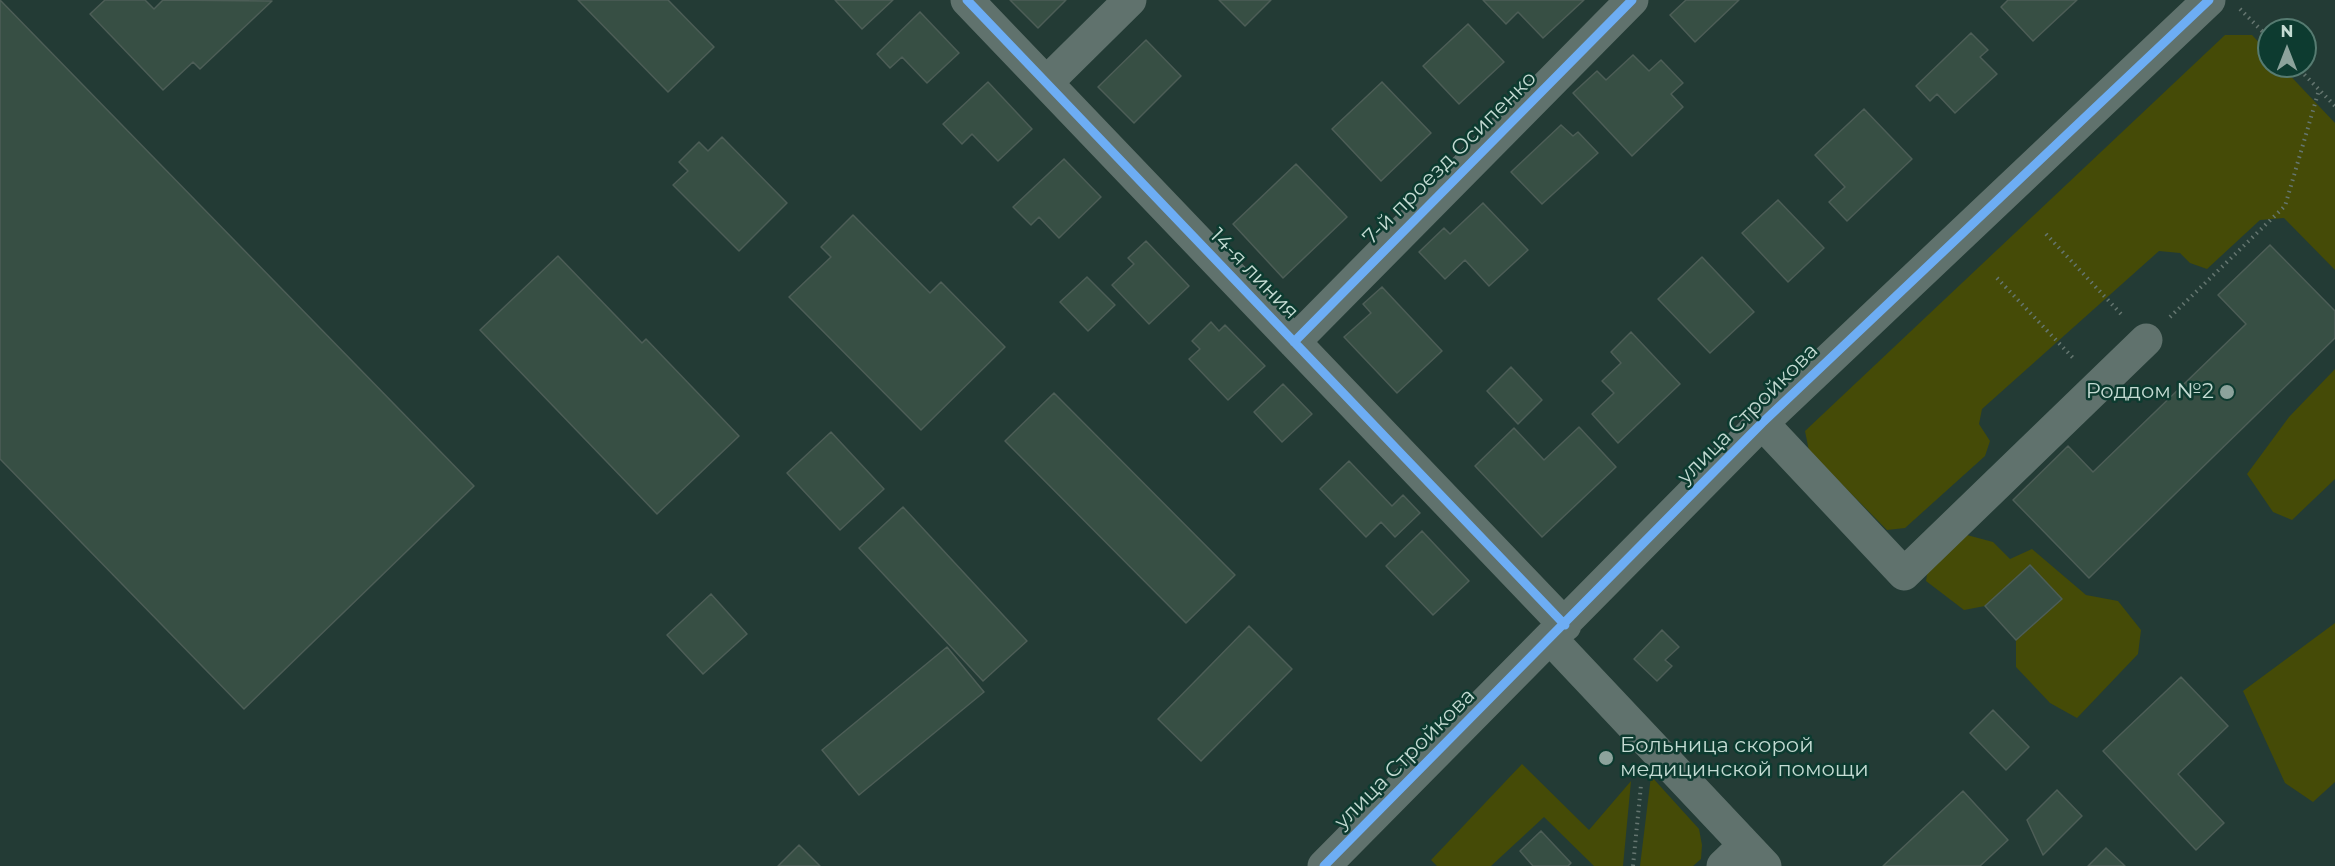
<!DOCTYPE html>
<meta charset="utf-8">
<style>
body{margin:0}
#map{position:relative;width:2335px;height:866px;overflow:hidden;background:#233b35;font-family:Montserrat,sans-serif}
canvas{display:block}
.north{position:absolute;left:2257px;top:18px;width:60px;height:60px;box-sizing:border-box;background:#0d3b30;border:2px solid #567b71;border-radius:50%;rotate:0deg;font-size:16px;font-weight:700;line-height:24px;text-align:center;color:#c4dbd3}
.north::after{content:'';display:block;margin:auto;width:21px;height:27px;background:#8ca39c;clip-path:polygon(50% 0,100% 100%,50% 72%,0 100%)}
</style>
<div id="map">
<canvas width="2335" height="866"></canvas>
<div class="north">N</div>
</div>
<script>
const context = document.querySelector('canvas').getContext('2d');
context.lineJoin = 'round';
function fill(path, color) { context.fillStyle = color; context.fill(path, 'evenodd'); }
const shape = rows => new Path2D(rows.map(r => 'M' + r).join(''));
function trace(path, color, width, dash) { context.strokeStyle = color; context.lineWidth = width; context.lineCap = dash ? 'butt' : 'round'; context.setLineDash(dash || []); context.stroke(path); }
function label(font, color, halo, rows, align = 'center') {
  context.font = font + ' Montserrat,sans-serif'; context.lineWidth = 5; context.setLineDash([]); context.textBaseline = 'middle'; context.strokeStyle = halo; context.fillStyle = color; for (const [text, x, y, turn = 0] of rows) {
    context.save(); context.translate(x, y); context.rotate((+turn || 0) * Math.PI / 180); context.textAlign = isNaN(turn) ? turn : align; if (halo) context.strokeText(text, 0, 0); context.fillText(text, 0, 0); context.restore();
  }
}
fill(shape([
 [2225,35,2252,35,2269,53,2269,66,2281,66,2335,123,2335,270,2284,218,2260,220,2207,269,2190,263,2180,253,2159,251,1982,409,1979,424,1990,441,1985,456,1905,528,1887,530,1809,451,1805,431],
 [2335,369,2335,479,2292,520,2273,512,2247,474,2289,417],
 [1967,535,1993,542,2010,559,2032,549,2086,595,2118,601,2141,630,2138,654,2077,718,2050,703,2016,667,2016,640,2061,599,2030,565,1985,606,1964,610,1926,581,1928,569],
 [2335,623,2335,782,2313,802,2285,783,2243,691],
 [1522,764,1589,830,1631,781,1623,866,1594,866,1544,817,1491,866,1437,866,1431,860],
 [1651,776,1699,829,1702,845,1701,859,1693,866,1640,866]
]), '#454b07');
const building = shape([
 [0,0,474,486,244,709,0,459,0,0],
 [105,0,145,0,154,9,163,0,272,1,200,69,193,62,163,90,90,14,105,0],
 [578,0,668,0,714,47,668,92,578,0],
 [835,0,893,0,862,29,835,0],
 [1010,0,1066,0,1038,28,1010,0],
 [1219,0,1271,0,1245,26,1219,0],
 [1483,0,1584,0,1543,38,1518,12,1506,24,1483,0],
 [1686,0,1739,0,1695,42,1670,15,1686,0],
 [2008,0,2077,0,2033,41,2001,7,2008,0],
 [920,12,959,53,927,83,902,57,890,68,877,54,920,12],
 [1468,24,1504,62,1459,104,1423,66,1468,24],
 [1971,33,1988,50,1980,57,1997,74,1955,113,1937,94,1930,101,1916,86,1971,33],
 [1146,40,1181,76,1134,123,1098,87,1146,40],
 [1633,55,1649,71,1661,60,1683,83,1671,94,1683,107,1632,156,1573,93,1597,71,1606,80,1633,55],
 [988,82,1032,129,998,161,972,134,962,144,943,124,988,82],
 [1382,82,1431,133,1381,181,1332,129,1382,82],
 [1864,109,1912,159,1847,221,1829,202,1845,187,1815,155,1864,109],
 [1561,125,1573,136,1578,132,1598,153,1542,204,1511,172,1561,125],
 [722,137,787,203,739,251,673,185,688,171,679,162,699,142,708,151,722,137],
 [1064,159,1101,197,1059,238,1039,217,1031,225,1013,207,1064,159],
 [1296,164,1347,217,1283,278,1233,224,1296,164],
 [1778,200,1824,248,1788,282,1742,233,1778,200],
 [1483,203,1528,250,1489,286,1465,260,1445,279,1419,252,1444,228,1450,234,1483,203],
 [853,215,930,293,941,282,1005,347,921,430,789,297,831,257,821,247,853,215],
 [1146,241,1189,286,1149,324,1112,285,1134,264,1128,258,1146,241],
 [2270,245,2335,311,2335,338,2089,578,2013,500,2068,446,2093,472,2246,324,2218,295,2270,245],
 [558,256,642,343,646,339,739,436,657,514,480,330,558,256],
 [1702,257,1754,312,1710,353,1658,299,1702,257],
 [1087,277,1115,305,1088,331,1060,302,1087,277],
 [1382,287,1442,351,1397,393,1344,337,1371,313,1363,304,1382,287],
 [1211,322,1219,331,1225,325,1265,366,1228,400,1189,359,1200,349,1192,341,1211,322],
 [1631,332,1680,384,1618,443,1592,414,1614,393,1602,381,1621,363,1611,352,1631,332],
 [1511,367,1542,400,1518,424,1487,391,1511,367],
 [1283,384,1312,414,1282,442,1254,412,1283,384],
 [1054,393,1235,575,1186,623,1005,441,1054,393],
 [1579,427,1616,467,1542,537,1475,466,1514,428,1544,460,1579,427],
 [831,432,884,489,840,530,787,473,831,432],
 [1349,461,1392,506,1403,495,1420,513,1395,537,1381,522,1366,537,1320,489,1349,461],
 [903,507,1027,641,983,681,859,548,903,507],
 [1422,531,1469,581,1433,615,1386,566,1422,531],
 [2030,565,2062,599,2016,640,1985,606,2030,565],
 [711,594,747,634,703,674,667,635,711,594],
 [1249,626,1292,669,1201,761,1158,719,1249,626],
 [1662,630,1679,647,1665,660,1672,666,1657,681,1634,659,1662,630],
 [947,647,984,692,859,795,822,750,947,647],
 [2181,677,2228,726,2178,774,2224,823,2196,850,2103,751,2181,677],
 [1993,710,2029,747,2006,770,1970,733,1993,710],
 [2057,790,2082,816,2043,855,2027,820,2057,790],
 [1963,791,2008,840,1980,866,1883,866,1963,791],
 [1541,831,1571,863,1568,866,1533,866,1520,851,1541,831],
 [799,845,820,866,778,866,799,845],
 [2106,848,2125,866,2088,866,2106,848]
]);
fill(building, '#374f44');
trace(building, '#4d5e57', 1.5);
trace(shape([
 [2240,9,2269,38],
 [2296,66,2335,106],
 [2046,234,2122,315],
 [1997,278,2075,360],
 [2170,317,2285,206,2319,90],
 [1633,866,1641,785]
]), '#657670', 4, [1.5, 4.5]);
trace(shape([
 [967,0,1565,625],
 [1047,82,1130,0],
 [1294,342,1632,0],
 [1762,423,1904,574,2146,340],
 [1551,639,1765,866],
 [1324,866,1762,423,2209,0],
 [1723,866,1745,845]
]), '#60726d', 33);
trace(shape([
 [967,0,1565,625],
 [1294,342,1632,0],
 [1324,866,1762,423,2209,0]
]), '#6dadf4', 9);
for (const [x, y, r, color] of [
 [2227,392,8,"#8ca39c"],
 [1606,758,8,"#8ca39c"]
]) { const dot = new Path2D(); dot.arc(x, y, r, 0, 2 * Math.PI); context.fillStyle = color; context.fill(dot); trace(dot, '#0d3b30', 2); }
label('21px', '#c4dbd3', '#0d3b30', [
 ["7-й проезд Осипенко",1450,158,-45],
 ["14-я линия",1254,274,46],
 ["улица Стройкова",1748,414,-45],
 ["улица Стройкова",1405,759,-45]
]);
label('21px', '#c4dbd3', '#0d3b30', [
 ["Роддом №2",2214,392],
 ["Больница скорой",1620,746,"left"],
 ["медицинской помощи",1620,770,"left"]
], 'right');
</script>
